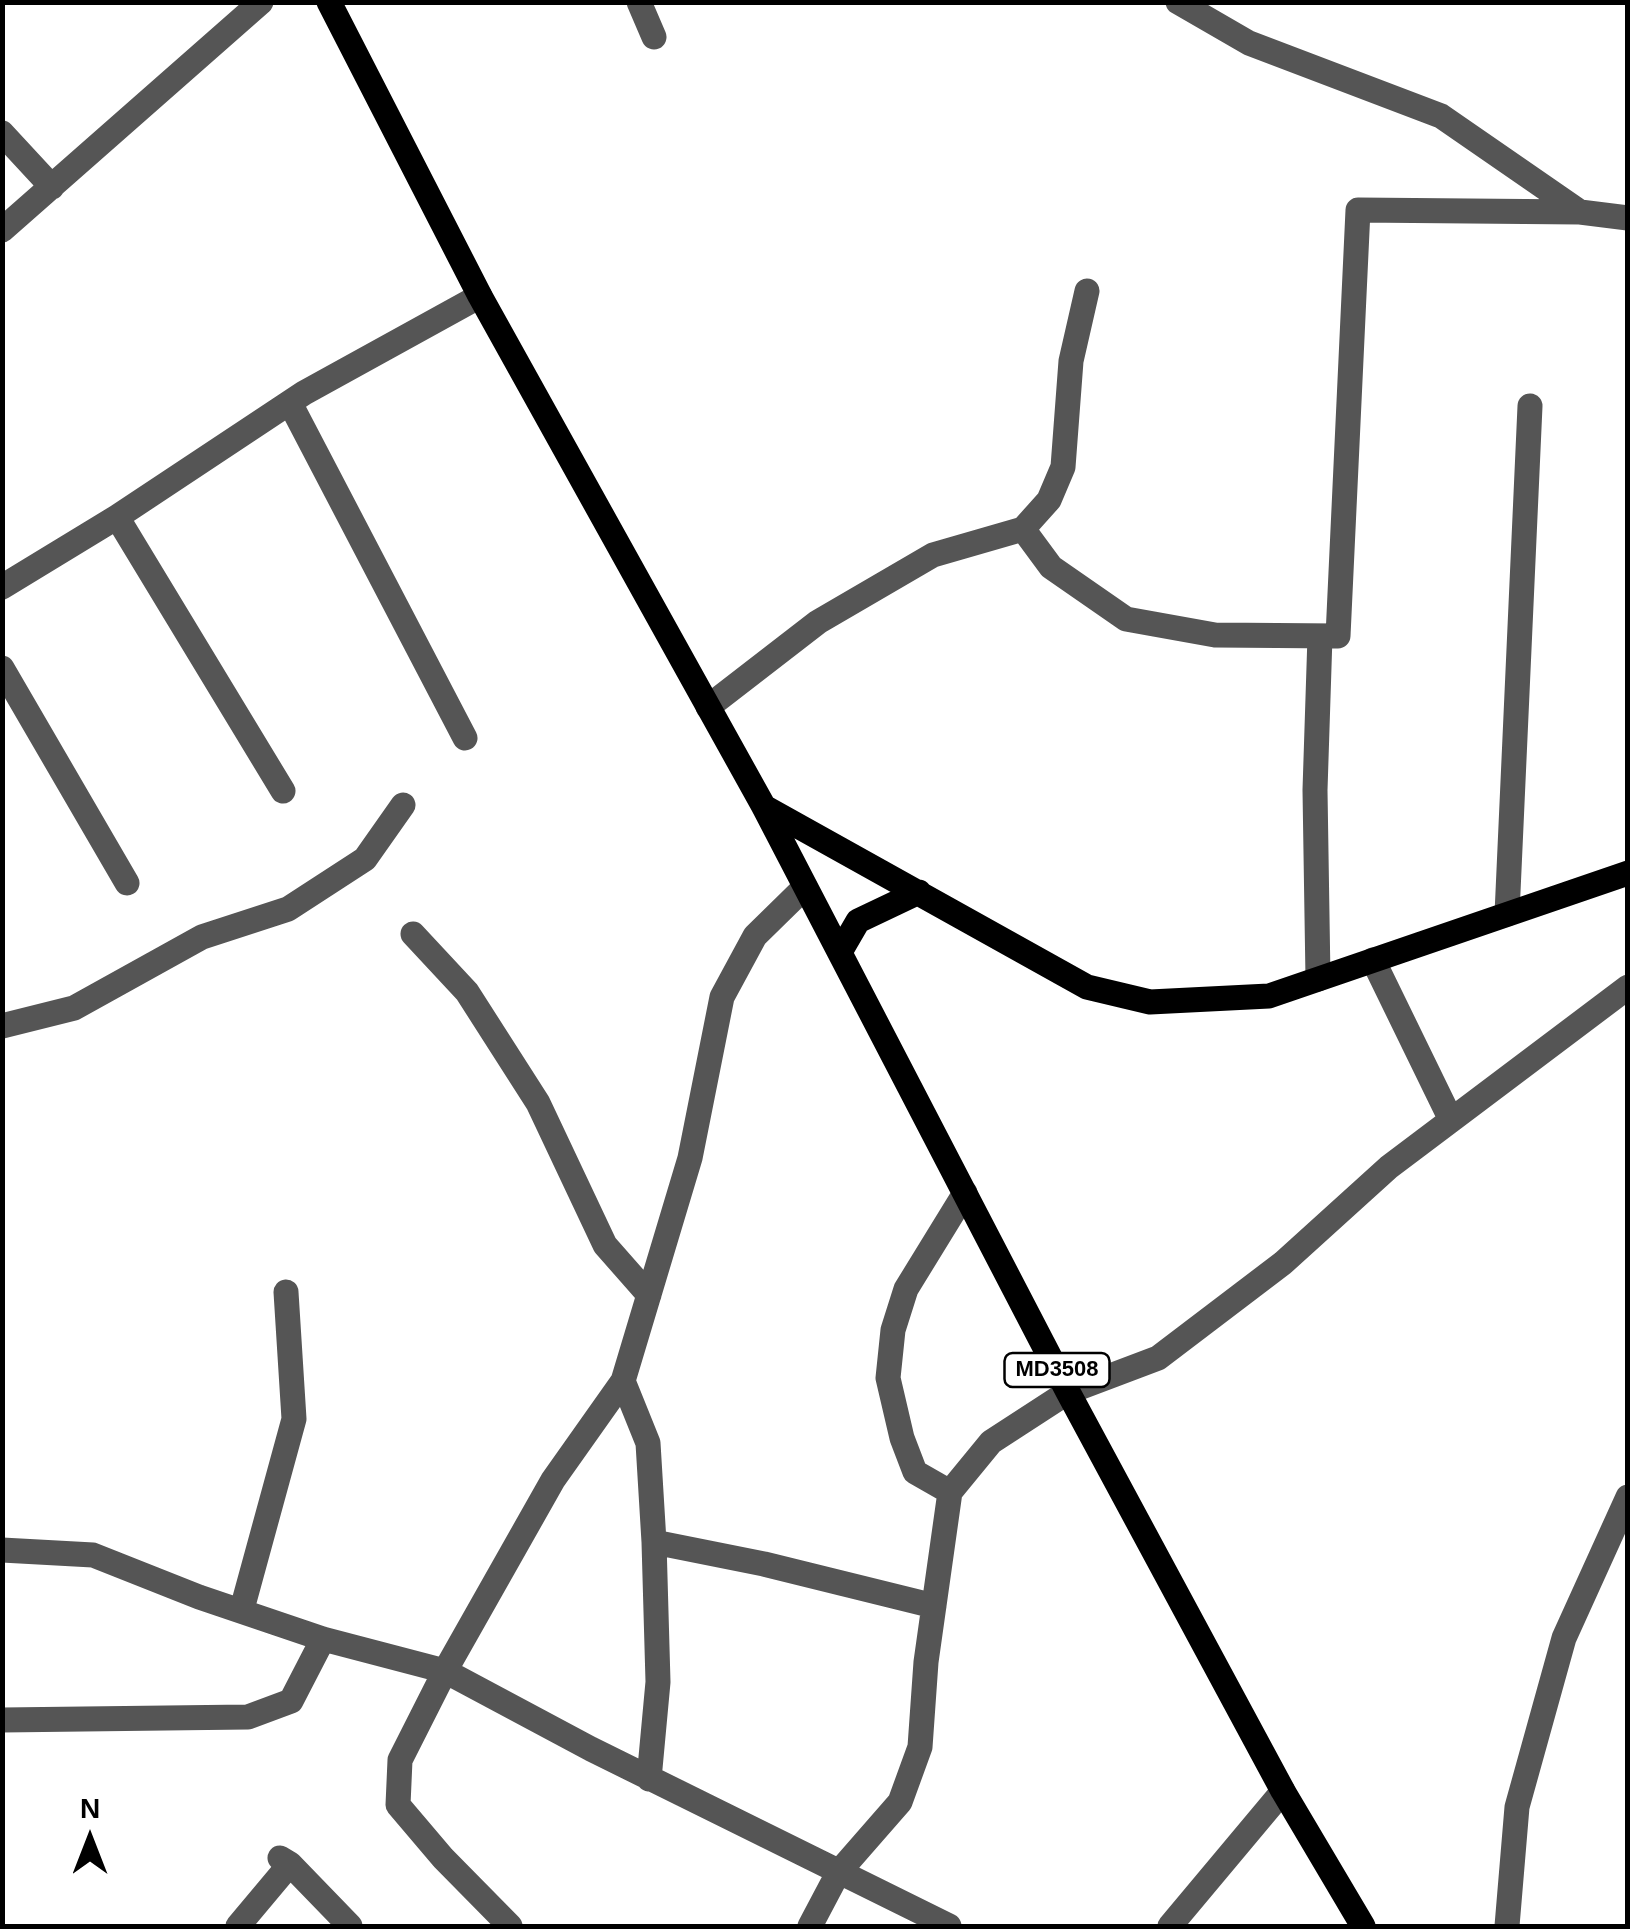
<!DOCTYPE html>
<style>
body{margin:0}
#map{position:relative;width:1630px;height:1929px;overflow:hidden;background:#fff;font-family:Helvetica,sans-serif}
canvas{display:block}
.frame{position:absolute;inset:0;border:5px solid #000;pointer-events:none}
.north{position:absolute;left:40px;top:1789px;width:100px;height:100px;-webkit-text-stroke:8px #fff;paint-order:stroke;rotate:0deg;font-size:28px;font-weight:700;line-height:40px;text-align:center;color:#000}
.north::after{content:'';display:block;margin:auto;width:35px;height:45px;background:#000;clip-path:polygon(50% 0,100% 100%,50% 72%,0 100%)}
</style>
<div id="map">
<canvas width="1630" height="1929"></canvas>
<div class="frame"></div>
<div class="north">N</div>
</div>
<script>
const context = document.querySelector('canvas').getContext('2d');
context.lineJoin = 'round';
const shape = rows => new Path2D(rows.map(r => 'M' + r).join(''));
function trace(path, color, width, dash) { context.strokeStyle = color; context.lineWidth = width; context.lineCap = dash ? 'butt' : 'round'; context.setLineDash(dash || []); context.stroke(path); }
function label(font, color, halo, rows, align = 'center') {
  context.font = font + ' Helvetica,sans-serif'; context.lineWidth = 8; context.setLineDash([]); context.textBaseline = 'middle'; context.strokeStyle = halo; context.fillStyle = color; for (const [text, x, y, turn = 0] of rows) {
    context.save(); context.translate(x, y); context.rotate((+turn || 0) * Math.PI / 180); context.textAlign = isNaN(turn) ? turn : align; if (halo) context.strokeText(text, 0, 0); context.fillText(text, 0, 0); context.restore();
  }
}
trace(shape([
 [639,2,654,37],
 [1178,2,1249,43,1441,116,1580,212,1628,218],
 [2,133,52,187],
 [2,230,261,2],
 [290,403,465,738],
 [117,517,283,791],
 [1023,529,1049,500,1063,467,1071,361,1087,291],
 [2,587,117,517,304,393,480,296],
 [2,668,127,883],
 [708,707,818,622,933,555,1023,529,1051,567,1126,619,1215,635,1338,636,1358,210,1580,212],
 [1507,914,1530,406],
 [413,934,467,992,538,1103,605,1245,649,1295],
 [1373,960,1451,1120],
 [1318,979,1315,790,1320,636],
 [2,1026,74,1008,202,937,288,909,365,859,403,805],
 [623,1381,648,1443,654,1542,658,1682,649,1779],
 [950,1492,915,1472,902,1438,888,1378,893,1330,906,1289,965,1193],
 [654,1542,764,1564,934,1606],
 [2,1550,93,1555,199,1597,323,1639,445,1671,591,1749,949,1926],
 [242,1609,294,1419,286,1292],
 [2,1720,248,1717,291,1701,323,1639],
 [280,1858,290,1864,350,1926],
 [238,1926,290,1864],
 [510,1926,443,1858,398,1805,400,1760,445,1671,553,1480,623,1381,690,1158,722,997,755,936,805,887],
 [810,1926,838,1873,900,1802,920,1747,926,1662,950,1492,991,1442,1068,1392,1158,1358,1283,1263,1389,1167,1628,987],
 [1170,1926,1283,1791],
 [1507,1926,1517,1807,1564,1638,1628,1497]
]), '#555', 25);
trace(shape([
 [329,2,480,296,764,807,1068,1392,1283,1791,1363,1926],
 [764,807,1087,987,1150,1002,1269,996,1628,873],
 [840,952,858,921,919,892]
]), '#000', 25);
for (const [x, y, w] of [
 [1057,1370,105]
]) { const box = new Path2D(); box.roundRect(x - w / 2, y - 17, w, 34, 8); context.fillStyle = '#fff'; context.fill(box); trace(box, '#000', 2.5); }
label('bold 22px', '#000', null, [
 ["MD3508",1057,1370]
]);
</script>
